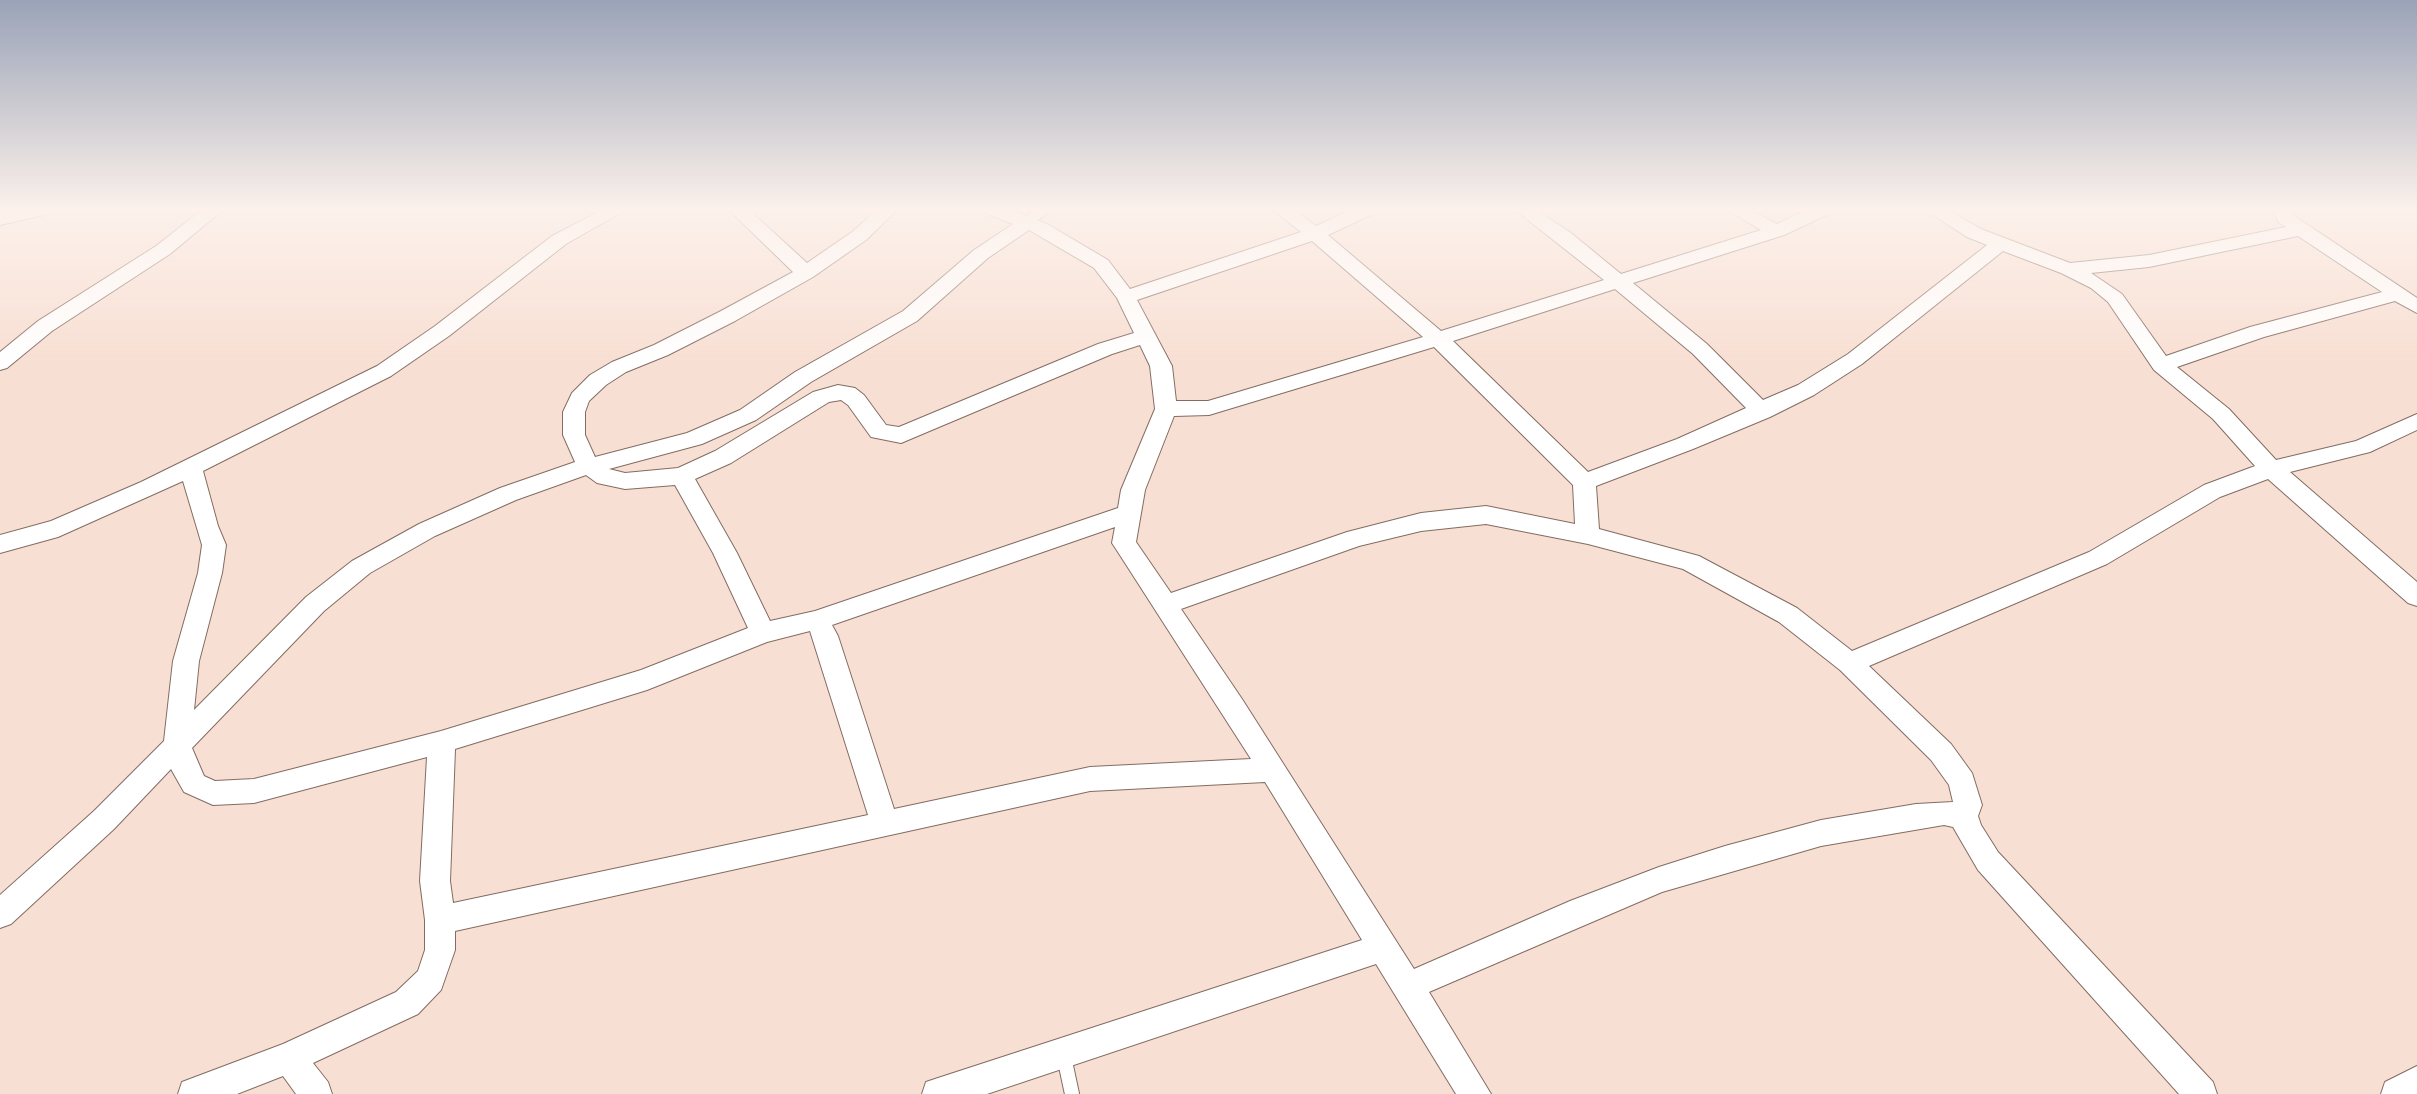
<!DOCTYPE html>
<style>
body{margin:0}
canvas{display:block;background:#f8dfd3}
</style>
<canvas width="2417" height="1094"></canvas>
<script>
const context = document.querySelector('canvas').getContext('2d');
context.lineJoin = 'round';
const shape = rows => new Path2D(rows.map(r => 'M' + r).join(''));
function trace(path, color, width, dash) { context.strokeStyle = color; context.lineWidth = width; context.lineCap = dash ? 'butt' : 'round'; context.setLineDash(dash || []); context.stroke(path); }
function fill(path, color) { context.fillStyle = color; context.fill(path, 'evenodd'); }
const serviceFar1 = shape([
 [1027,223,1044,209]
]);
const service = shape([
 [1063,1052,1072,1094]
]);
const minor = shape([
 [20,209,54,209,52,213,0,225,0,213,20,209],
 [203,209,224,209,170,254,52,331,7,368,0,370,0,352,38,321,156,246,203,209],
 [604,209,627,209,566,244,449,336,391,376,203,471,218,526,226,545,222,573,199,661,194,710,306,597,352,561,419,524,500,488,575,462,563,435,563,412,572,393,590,375,612,362,654,345,721,311,793,272,728,209,748,209,807,263,852,232,878,209,898,209,866,240,813,277,735,321,668,355,626,372,606,385,589,401,585,412,585,435,595,457,687,433,740,410,795,372,903,311,974,250,1013,224,985,213,983,209,1008,209,1049,225,1108,260,1130,289,1301,232,1272,209,1293,209,1316,226,1353,209,1377,209,1375,213,1328,235,1441,331,1604,280,1514,209,1535,209,1571,233,1621,274,1761,230,1726,209,1749,209,1777,224,1809,209,1833,209,1831,213,1784,235,1633,283,1707,344,1763,400,1798,385,1848,354,1987,245,1967,237,1924,209,1946,209,1981,229,2070,263,2149,255,2286,227,2278,222,2273,209,2291,209,2293,215,2417,298,2417,313,2395,301,2264,337,2177,367,2229,409,2276,460,2356,441,2417,414,2417,430,2370,452,2290,472,2417,582,2417,606,2408,603,2268,479,2220,497,2107,564,1869,666,1951,744,1972,773,1982,805,1978,816,1981,825,1998,852,2213,1082,2217,1094,2179,1094,1978,870,1953,827,1944,825,1821,846,1662,892,1429,992,1491,1094,1456,1094,1376,964,987,1094,922,1094,926,1082,938,1078,1362,940,1265,782,1090,791,455,931,455,950,441,990,418,1014,313,1063,328,1082,332,1094,296,1094,283,1076,237,1094,178,1094,182,1082,283,1044,396,992,418,971,425,950,425,920,420,881,427,757,254,803,213,805,184,792,171,769,114,829,11,924,0,928,0,895,94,811,164,741,173,661,198,573,202,545,183,481,58,537,0,553,0,535,51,521,141,482,377,366,435,326,552,236,604,209],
 [1029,230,1094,268,1117,298,1134,333,1098,344,899,427,886,425,864,395,855,388,838,385,813,392,715,451,678,468,625,473,609,469,702,444,756,420,811,382,917,321,988,258,1029,230],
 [2298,236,2382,292,2250,327,2166,356,2122,294,2091,273,2149,267,2298,236],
 [1312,241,1423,337,1208,401,1176,401,1172,366,1137,300,1312,241],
 [2003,251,2061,273,2091,288,2108,302,2154,370,2213,419,2255,466,2204,485,2089,552,1852,651,1797,608,1699,556,1599,529,1596,486,1693,449,1770,417,1814,395,1862,364,2003,251],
 [1615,289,1693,354,1746,408,1677,439,1588,472,1453,341,1615,289],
 [1140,345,1150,366,1155,409,1121,490,1118,508,815,611,770,621,737,553,695,479,731,463,829,402,841,400,848,405,871,437,901,443,1112,354,1140,345],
 [1434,347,1573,485,1575,524,1486,506,1421,513,1347,532,1171,593,1136,542,1145,490,1174,416,1209,415,1434,347],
 [586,475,597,483,625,489,675,485,713,553,748,628,641,670,441,731,254,779,215,781,204,776,192,748,324,611,370,573,435,536,516,500,586,475],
 [1486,524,1588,544,1683,569,1779,622,1840,670,1931,760,1949,785,1953,802,1916,804,1821,820,1725,846,1659,867,1570,901,1414,969,1242,699,1181,609,1359,546,1421,531,1486,524],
 [1115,527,1112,543,1116,549,1251,759,1090,767,894,809,838,636,832,625,1115,527],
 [810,631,868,815,453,903,450,881,455,749,647,690,767,642,810,631],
 [2417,1066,2417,1094,2381,1094,2385,1082,2417,1066]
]);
trace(serviceFar1, '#836c62', 13);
trace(service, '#836c62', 16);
trace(minor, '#836c62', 2);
trace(serviceFar1, '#fff', 10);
trace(service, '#fff', 14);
fill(minor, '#fff');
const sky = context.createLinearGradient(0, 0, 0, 362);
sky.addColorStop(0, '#9aa3b7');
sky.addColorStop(0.58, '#fcf1eb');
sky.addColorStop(1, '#fcf1eb00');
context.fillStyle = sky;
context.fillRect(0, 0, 2417, 362);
</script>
